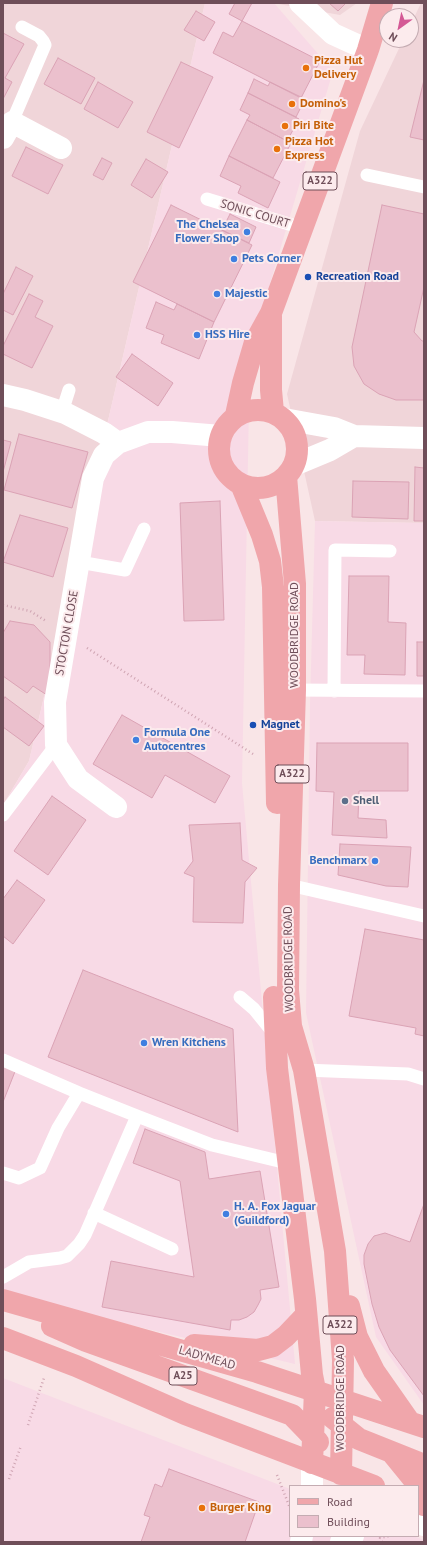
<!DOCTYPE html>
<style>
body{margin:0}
#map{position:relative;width:427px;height:1545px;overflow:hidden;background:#f9e5e7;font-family:"PT Sans",sans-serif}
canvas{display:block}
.frame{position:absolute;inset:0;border:4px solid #6f4e59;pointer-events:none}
.legend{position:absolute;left:289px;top:1485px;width:130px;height:52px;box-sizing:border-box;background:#fcebed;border:1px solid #c4acb2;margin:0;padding:5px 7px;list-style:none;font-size:12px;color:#6f4e59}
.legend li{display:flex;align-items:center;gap:8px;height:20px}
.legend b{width:20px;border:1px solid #c4acb2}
.north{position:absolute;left:379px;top:8px;width:40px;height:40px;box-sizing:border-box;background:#fcebed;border:1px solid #c4acb2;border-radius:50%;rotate:213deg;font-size:11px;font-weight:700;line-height:16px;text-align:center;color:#6f4e59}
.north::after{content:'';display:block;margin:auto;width:14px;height:18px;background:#d45995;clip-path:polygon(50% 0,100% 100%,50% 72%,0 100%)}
</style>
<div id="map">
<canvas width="427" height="1545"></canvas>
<div class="frame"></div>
<ul class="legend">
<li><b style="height:5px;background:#f0a6ab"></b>Road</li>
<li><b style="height:11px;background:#ebc0cd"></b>Building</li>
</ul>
<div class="north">N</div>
</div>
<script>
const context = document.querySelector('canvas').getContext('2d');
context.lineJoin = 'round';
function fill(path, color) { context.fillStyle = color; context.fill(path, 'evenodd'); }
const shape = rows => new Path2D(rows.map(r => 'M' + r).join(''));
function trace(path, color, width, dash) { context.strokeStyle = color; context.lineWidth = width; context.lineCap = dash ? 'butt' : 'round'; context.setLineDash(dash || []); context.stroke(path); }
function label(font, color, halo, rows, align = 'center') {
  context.font = font + ' "PT Sans",sans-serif'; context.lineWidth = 4; context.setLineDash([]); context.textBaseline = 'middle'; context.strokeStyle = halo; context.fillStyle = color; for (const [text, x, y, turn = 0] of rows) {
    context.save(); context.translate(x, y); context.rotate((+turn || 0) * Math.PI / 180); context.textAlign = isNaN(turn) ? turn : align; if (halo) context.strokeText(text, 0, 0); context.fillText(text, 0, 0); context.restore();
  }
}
fill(shape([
 [3,3,205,3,29,761,3,805],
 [273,3,357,3,340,15],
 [421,3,424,3,424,523,315,521,287,394,360,131,403,40,411,40,411,24]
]), '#f0d5d9');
fill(shape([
 [205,3,274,3,333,71,250,351,242,783,295,1364,46,1305,3,1292,3,805,29,761],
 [315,521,424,523,424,1405,376,1337,306,1013,310,704],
 [3,1378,290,1489,290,1536,413,1536,424,1540,424,1542,3,1542]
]), '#f8dae6');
const building = shape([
 [235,3,252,3,242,21,229,14,235,3],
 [329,3,346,3,338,11,329,3],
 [196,11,215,22,204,41,184,30,196,11],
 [242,21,320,61,301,98,213,53,223,32,233,37,242,21],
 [3,33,24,44,5,78,12,82,3,99,3,33],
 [58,58,95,78,81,104,44,84,58,58],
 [181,62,213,77,179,148,147,132,181,62],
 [254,79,268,86,270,82,305,99,296,117,248,93,254,79],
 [424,80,424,140,410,137,424,80],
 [98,82,133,102,118,128,84,109,98,82],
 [248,93,299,119,287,141,247,120,250,115,240,110,248,93],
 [247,120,291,143,273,178,229,156,247,120],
 [26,147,63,165,48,194,12,176,26,147],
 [229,156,280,182,268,208,238,193,241,186,220,176,229,156],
 [102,158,112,163,103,180,93,175,102,158],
 [146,159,168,172,152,198,131,185,146,159],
 [171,205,252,245,214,322,133,282,171,205],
 [382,205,424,214,424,287,414,332,422,341,424,341,424,400,396,400,379,394,364,384,354,366,352,347,382,205],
 [230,214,256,227,249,243,222,230,230,214],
 [16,267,33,276,13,315,3,310,3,294,16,267],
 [29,294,43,301,35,317,53,326,32,368,3,354,3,346,29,294],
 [156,302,174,310,177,304,214,322,199,359,161,343,164,335,146,328,156,302],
 [132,354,173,383,158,406,116,377,132,354],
 [19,434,88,452,72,508,4,490,19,434],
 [3,440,11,442,3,472,3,440],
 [415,467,424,468,424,521,414,521,415,467],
 [353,481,409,482,408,519,352,517,353,481],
 [220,501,224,620,184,621,180,503,220,501],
 [20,515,68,528,53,577,3,562,20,515],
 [349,576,389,576,388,622,406,623,405,675,364,674,365,655,347,655,349,576],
 [10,621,34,625,50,642,50,697,33,686,27,693,3,676,3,633,10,621],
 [417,642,424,642,424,676,417,676,417,642],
 [5,697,44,726,29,746,3,727,3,700,5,697],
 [122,715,230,776,215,803,165,775,152,798,93,764,122,715],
 [317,743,408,743,408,791,359,791,358,818,386,820,387,838,332,835,334,792,316,791,317,743],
 [52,796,86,820,48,875,14,851,52,796],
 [240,823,242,860,257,868,245,882,243,923,193,922,194,877,184,873,193,861,189,825,240,823],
 [340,844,411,847,408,887,386,886,338,875,340,844],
 [17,880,45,900,13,944,3,936,3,899,17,880],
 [365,929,424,940,424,1036,415,1034,416,1028,349,1016,365,929],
 [83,970,233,1029,238,1132,48,1057,83,970],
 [3,1064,16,1069,3,1102,3,1064],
 [145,1129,205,1152,209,1179,260,1171,279,1287,260,1290,261,1299,258,1305,254,1312,247,1317,239,1320,231,1320,230,1330,102,1307,111,1261,194,1277,180,1181,133,1163,145,1129],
 [424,1204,424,1396,390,1350,379,1327,372,1304,364,1264,364,1255,368,1244,374,1236,385,1233,410,1242,424,1204],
 [169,1469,259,1502,245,1542,141,1542,150,1517,144,1515,155,1484,162,1487,169,1469]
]);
fill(building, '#ebc0cd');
trace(building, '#dba3b5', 1);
trace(shape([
 [3,605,30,611,46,621],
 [87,648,253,754],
 [28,1425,44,1378],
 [277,1475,290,1508],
 [9,1479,21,1446],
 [382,1542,380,1538,390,1536]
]), '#cfa4b2', 2.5, [1, 3]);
trace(shape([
 [12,122,45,45,43,41,39,36,22,27],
 [367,175,424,187],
 [207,199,302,228],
 [62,412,69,390],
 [79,562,125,570,144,529],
 [295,690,424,691],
 [334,691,335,550,390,551],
 [3,815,56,745],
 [289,885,424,916],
 [240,997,254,1009,275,1035],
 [3,1060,79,1093],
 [304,1070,408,1074,424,1079],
 [3,1173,19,1178,40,1168,58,1128,79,1093,137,1116],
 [94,1213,172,1249],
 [3,1277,29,1262,60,1258,67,1256,79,1244,85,1235,137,1116,212,1145,287,1163]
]), '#fff', 13);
trace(shape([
 [300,3,333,34,368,50],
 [3,138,12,122,61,148],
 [3,395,25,400,65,413,104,433,118,443],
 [284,419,334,428,354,436,424,438],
 [294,465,330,450,354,436],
 [116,807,78,779,56,745,55,702,93,478,104,455,118,443,148,432,172,432,221,436],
 [312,1463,312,1486],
 [418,1523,424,1525],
 [301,1542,302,1536],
 [341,1542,353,1536]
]), '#fff', 22);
trace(shape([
 [271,316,271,390,273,412],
 '219 449a39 39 0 1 1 78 0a39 39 0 1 1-78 0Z',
 [236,415,243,383,255,342,271,313,368,50,382,3],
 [286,476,295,584,295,690,289,885,288,990,291,1026,304,1070,335,1251,343,1360,341,1474],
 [241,484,262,535,270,561,273,587,277,803],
 [274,997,277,1068,305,1299,312,1375,315,1390,312,1463],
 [3,1300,257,1372,424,1427],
 [349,1306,357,1337,374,1371,409,1421],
 [52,1326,86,1341,292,1415,318,1442],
 [3,1338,76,1366,185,1414,374,1486],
 [194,1345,258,1350,273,1346,286,1336,306,1315],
 [333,1418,359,1439,424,1465],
 [393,1454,415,1481,424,1485],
 [418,1503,424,1505]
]), '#f0a6ab', 22);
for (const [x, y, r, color] of [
 [306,68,4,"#e8710a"],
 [292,104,4,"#e8710a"],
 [285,126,4,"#e8710a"],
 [277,149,4,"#e8710a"],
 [247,232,4,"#3f7fe0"],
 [234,259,4,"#3f7fe0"],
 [308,277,4,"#1a4fb4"],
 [217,294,4,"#3f7fe0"],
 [197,335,4,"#3f7fe0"],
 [253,725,4,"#1a4fb4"],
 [136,740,4,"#3f7fe0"],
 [345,801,4,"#5c6f8a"],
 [375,861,4,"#3f7fe0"],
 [144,1043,4,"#3f7fe0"],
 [226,1214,4,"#3f7fe0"],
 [202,1508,4,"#e8710a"]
]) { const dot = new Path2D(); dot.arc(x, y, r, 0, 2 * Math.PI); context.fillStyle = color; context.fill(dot); trace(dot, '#fcebed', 1.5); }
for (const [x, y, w] of [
 [320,181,34],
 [292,774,34],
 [340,1325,34],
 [183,1376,28]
]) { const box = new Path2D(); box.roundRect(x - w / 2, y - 9, w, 18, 3); context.fillStyle = '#fcebed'; context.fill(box); trace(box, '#6f4e59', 1); }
label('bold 11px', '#6f4e59', null, [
 ["A322",320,181],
 ["A322",292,774],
 ["A322",340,1325],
 ["A25",183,1376]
]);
label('bold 12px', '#c56008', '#fcebed', [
 ["Pizza Hut",314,61],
 ["Delivery",314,75],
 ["Domino's",300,104],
 ["Piri Bite",293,126],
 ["Pizza Hot",285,142],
 ["Express",285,156],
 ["Burger King",210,1508]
], 'left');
label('12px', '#6f4e59', '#fcebed', [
 ["SONIC COURT",255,214,17],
 ["STOCTON CLOSE",67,633,-80],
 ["WOODBRIDGE ROAD",295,635,-90],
 ["WOODBRIDGE ROAD",289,959,-91],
 ["LADYMEAD",207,1358,16],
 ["WOODBRIDGE ROAD",341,1398,-90]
]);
label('bold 12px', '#366cbe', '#fcebed', [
 ["The Chelsea",239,225,"right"],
 ["Flower Shop",239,239,"right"],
 ["Pets Corner",242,259],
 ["Majestic",225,294],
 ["HSS Hire",205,335],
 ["Formula One",144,733],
 ["Autocentres",144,747],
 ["Benchmarx",367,861,"right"],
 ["Wren Kitchens",152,1043],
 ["H. A. Fox Jaguar",234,1207],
 ["(Guildford)",234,1221]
], 'left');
label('bold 12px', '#164399', '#fcebed', [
 ["Recreation Road",316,277],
 ["Magnet",261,725]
], 'left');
label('bold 12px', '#4e5e75', '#fcebed', [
 ["Shell",353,801]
], 'left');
</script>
